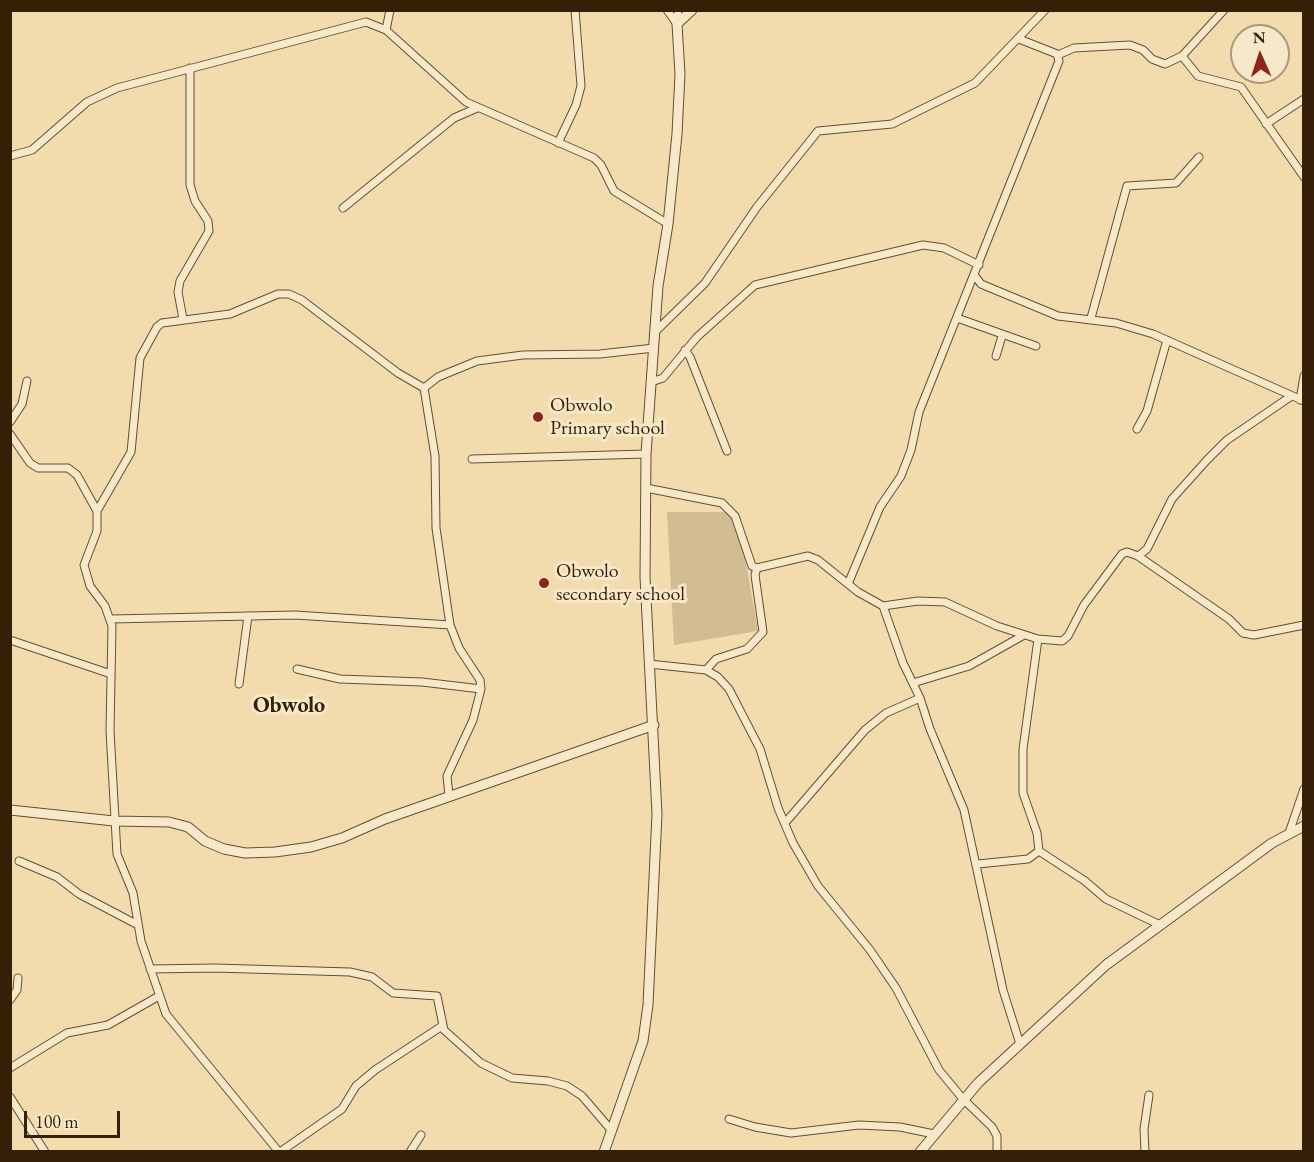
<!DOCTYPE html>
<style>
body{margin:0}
#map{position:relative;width:1314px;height:1162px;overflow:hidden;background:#f2dcae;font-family:"EB Garamond",serif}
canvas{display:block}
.frame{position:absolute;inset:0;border:12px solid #351f06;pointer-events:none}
.north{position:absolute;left:1230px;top:24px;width:60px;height:60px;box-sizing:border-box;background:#f7e8ca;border:2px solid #a9987c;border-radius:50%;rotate:357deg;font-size:16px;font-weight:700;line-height:24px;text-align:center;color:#351f06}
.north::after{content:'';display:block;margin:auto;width:21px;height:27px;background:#8f2418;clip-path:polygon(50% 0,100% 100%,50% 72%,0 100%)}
.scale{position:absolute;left:24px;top:1111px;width:96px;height:27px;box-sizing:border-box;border:3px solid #351f06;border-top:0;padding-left:8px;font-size:18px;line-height:21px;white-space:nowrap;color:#351f06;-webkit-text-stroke:4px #f7e8ca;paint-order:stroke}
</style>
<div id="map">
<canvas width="1314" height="1162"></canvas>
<div class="frame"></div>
<div class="north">N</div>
<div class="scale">100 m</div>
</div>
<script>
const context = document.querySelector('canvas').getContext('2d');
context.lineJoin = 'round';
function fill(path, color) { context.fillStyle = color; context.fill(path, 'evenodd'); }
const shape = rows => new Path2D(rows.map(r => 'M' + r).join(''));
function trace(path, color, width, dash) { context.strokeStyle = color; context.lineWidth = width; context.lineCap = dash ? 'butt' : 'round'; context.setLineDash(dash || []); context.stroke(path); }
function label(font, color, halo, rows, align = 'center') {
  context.font = font + ' "EB Garamond",serif'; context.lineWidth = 6; context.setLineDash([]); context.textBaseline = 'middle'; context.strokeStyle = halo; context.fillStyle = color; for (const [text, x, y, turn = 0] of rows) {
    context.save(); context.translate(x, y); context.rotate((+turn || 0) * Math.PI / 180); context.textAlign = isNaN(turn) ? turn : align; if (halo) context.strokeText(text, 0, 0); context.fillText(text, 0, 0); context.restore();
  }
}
fill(shape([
 [667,512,737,512,758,631,674,645]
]), '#d2bc91');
const minor = shape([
 [667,10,677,24],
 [677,24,678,10],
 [386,30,390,10],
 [1058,55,1074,48,1130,45,1143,50,1152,59,1165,64,1182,56,1224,10],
 [1182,56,1198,76,1241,87,1304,177],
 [1266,124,1304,99],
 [558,143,576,105,581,86,575,10],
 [10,156,32,150,87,102,117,88,366,22,386,30,466,102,594,158,601,165,614,191,668,224],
 [343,208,454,118,477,108],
 [975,276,981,284,1058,316,1116,323,1153,334,1304,401],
 [957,318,1036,346],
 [1091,318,1127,186,1176,183,1199,157],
 [183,319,178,292,180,281,209,231,208,221,195,201,190,185,190,68],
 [655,332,705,283,757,207,818,131,892,124,975,83,1045,10],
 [685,350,690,357,727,451],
 [996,356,1002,336],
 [651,382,663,378,697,337,755,285,923,245,944,248,979,265],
 [424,388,435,456,436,528,450,625,459,648,480,680,481,689,473,720,447,776,449,796],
 [424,388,438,377,477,361,523,355,600,354,654,348],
 [1300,400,1304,376],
 [10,422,22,404,27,381],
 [1137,429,1147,411,1167,340],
 [10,434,30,463,38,468,68,468,77,475,97,511,97,531,84,565,90,586,105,606,112,626,110,731,117,854,133,893,141,941,166,1014,279,1152],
 [472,459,646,454],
 [646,488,722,503,735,516,752,566,757,568,808,556,818,560,858,592,883,606,918,601,945,602,997,626,1038,639,1062,641,1068,636,1084,605,1122,554,1127,552,1138,556,1147,549,1172,499,1207,460,1227,440,1290,397],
 [97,511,131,452,140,358,157,327,162,323,230,314,278,294,289,294,302,300,398,373,424,388],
 [1138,556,1229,619,1243,633,1254,635,1304,625],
 [848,584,880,507,901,476,911,450,919,412,1059,61,1057,54,1019,39],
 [883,606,903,663,920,698,930,729,964,810,1003,990,1020,1044],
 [112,619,295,615,450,625],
 [1038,639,1023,749,1023,793,1037,833,1039,851,1085,881,1106,899,1158,924],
 [10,640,111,674],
 [649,664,706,670,718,677,729,689,760,749,778,808,793,843,818,886,870,950,896,988,939,1070,963,1099,992,1127,997,1136,997,1152],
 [297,669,340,679,422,682,481,689],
 [706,670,716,659,747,649,763,632,755,575,757,568],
 [913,683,969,666,1024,635],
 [239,684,248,616],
 [785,823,865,730,886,713,920,698],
 [1289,833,1304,789],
 [19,861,57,877,79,894,138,925],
 [978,864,1028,859,1039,851],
 [150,969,215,968,350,972,372,977,393,993,437,996,444,1030,481,1063,512,1078,548,1081,567,1086,582,1096,612,1131],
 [10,1000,17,990,18,978],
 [10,1068,67,1033,108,1025,159,996],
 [10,1097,45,1152],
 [729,1119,755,1127,791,1133,859,1125,900,1127,934,1134],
 [280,1152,342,1109,356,1086,375,1070,442,1026],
 [410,1152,421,1135],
 [1145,1152,1144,1129,1149,1095]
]);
const tertiary = shape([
 [10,810,114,821,169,822,188,827,205,841,224,849,245,853,275,852,311,847,342,838,385,819,654,725],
 [604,1152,643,1041,648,1005,657,814,645,577,646,454,658,286,668,224,677,134,680,74,677,24,692,10],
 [920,1152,978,1083,1106,965,1272,843,1304,826]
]);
trace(minor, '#644e30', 9);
trace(tertiary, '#644e30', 11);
trace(minor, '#f7e8ca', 7);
trace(tertiary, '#f7e8ca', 9);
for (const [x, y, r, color] of [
 [538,417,6,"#8f2418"],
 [544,583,6,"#8f2418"]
]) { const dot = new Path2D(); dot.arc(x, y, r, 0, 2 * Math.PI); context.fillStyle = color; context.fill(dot); trace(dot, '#f7e8ca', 2); }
label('20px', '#351f06', '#f7e8ca', [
 ["Obwolo",550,406],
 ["Primary school",550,429],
 ["Obwolo",556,572],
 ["secondary school",556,595]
], 'left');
label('bold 22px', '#351f06', '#f7e8ca', [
 ["Obwolo",289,706]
]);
</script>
